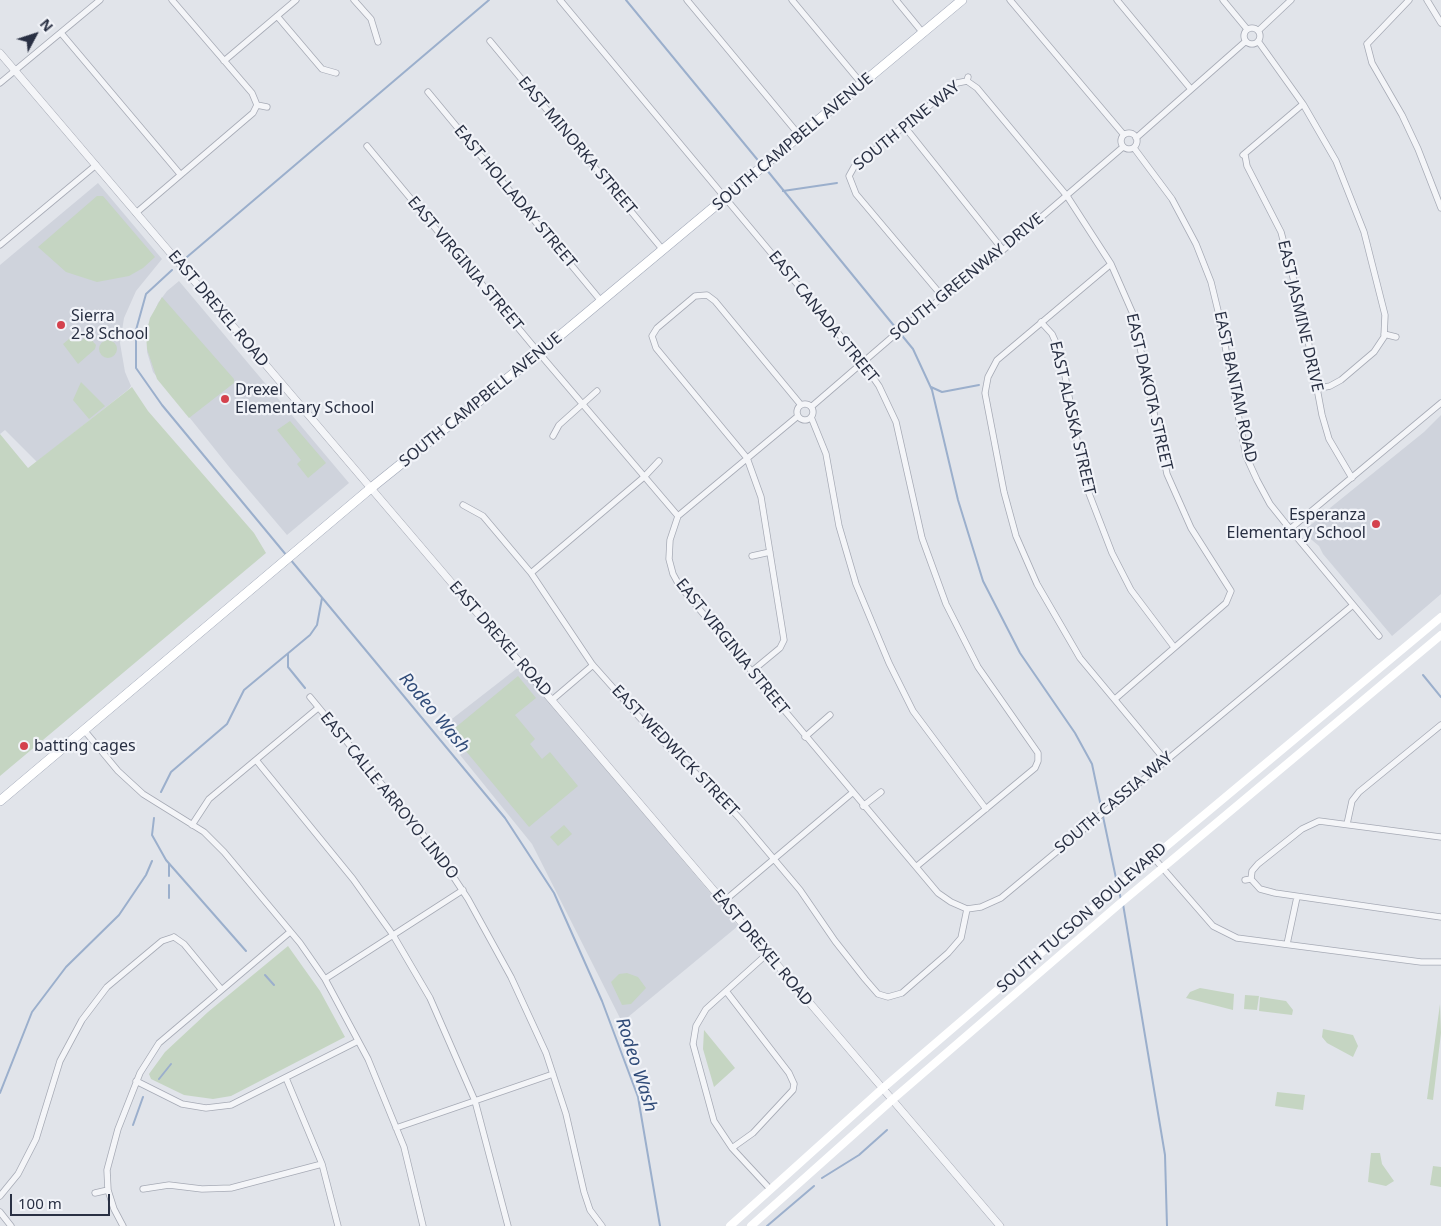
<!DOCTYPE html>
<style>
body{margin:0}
#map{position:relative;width:1441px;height:1226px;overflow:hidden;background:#e1e4ea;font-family:"Noto Sans",sans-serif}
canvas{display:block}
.north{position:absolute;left:10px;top:10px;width:50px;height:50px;-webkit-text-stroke:4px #f1f3f8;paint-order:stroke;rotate:50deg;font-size:14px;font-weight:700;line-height:20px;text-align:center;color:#293043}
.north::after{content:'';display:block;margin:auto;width:18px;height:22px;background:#293043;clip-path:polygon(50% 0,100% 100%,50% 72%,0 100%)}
.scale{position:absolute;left:10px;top:1194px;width:100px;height:22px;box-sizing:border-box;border:2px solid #293043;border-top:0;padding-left:6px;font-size:15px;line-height:18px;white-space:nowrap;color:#293043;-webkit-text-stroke:4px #f1f3f8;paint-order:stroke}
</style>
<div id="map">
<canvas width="1441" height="1226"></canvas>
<div class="north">N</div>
<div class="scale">100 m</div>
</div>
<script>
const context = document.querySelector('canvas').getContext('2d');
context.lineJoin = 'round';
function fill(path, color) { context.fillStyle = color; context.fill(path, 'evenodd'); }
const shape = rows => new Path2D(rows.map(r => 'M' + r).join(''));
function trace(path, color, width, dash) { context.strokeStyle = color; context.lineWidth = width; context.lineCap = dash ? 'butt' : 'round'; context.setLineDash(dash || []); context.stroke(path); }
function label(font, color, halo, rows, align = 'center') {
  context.font = font + ' "Noto Sans",sans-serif'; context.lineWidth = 4.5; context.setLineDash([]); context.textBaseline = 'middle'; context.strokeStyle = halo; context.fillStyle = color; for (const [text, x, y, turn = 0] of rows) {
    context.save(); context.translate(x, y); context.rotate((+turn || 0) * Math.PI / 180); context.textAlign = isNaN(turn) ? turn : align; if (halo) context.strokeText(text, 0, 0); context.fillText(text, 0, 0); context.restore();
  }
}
fill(shape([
 [98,183,162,259,136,291,124,318,120,343,125,372,131,386,129,389,37,462,5,430,0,434,0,265],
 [179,281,349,483,287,535,230,468,153,372,147,352,148,327,158,303,167,291],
 [1441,415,1441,594,1392,636,1323,554,1319,546,1306,535,1308,530,1306,528,1322,517,1325,512,1424,432],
 [520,666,738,926,622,1022,532,844,439,729]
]), '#cfd3dc');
fill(shape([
 [97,196,103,196,155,257,143,268,129,276,97,282,66,272,38,247],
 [162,297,234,379,234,383,189,418,157,379,147,349,146,334,150,318],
 [75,334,81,341,87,335,96,345,95,349,78,364,63,344],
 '99 349a9 9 0 1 1 18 0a9 9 0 1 1-18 0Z',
 [81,382,105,406,89,419,73,400],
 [132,387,148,411,254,533,266,553,0,776,0,434,28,468],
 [290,421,326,463,308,478,297,464,301,460,277,430],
 [518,676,536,698,515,715,535,739,530,744,542,759,550,752,578,786,529,827,450,732],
 [564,825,572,834,558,846,550,837],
 [288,946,320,991,345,1037,231,1096,213,1099,184,1095,151,1079,149,1074,165,1052,208,1012],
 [627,973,638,977,646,988,631,1004,622,1005,611,982,619,974],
 [1200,988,1234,994,1233,1010,1186,998,1190,992],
 [1245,995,1259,996,1257,1010,1244,1009],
 [1260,997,1286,1001,1293,1010,1292,1015,1259,1011],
 [1440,1004,1441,1033,1433,1100,1427,1099],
 [1323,1029,1353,1035,1358,1046,1353,1057,1327,1043,1322,1037],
 [704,1030,735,1068,714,1087,703,1049],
 [1277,1092,1305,1095,1303,1110,1275,1106],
 [1371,1153,1380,1153,1382,1164,1394,1181,1386,1186,1368,1182],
 [1433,1166,1441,1167,1441,1187,1430,1185]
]), '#c5d5c2');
trace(shape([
 [626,0,761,164],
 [766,169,913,349,932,390,958,500,983,581,1020,653,1075,733,1092,764,1117,883],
 [783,191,837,183],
 [187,257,489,0],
 [172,270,146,294,136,330,136,368,162,405,287,556],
 [931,387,942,392,979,385],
 [290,559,505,818,554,893,602,1001,638,1097,660,1226],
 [288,654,288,667,305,688],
 [1423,675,1441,697],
 [161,792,171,772,227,724,244,690,310,635,317,625,322,598],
 [154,818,152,835,166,860,246,951],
 [169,876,169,864],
 [1119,890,1121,900],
 [169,898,169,885],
 [1123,904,1165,1155,1167,1226],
 [265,975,274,985],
 [159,1079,171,1064],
 [0,1093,32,1012,66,967,119,915,146,875,152,861],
 [133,1125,143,1097],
 [822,1178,859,1155,887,1130],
 [767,1226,814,1186]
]), '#9bafcc', 2);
const minor = shape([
 [172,0,252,93,257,105],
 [354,0,371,19,378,42],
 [560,0,863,363,879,386,896,422,922,538,946,604,978,667,1038,753,1038,761,1035,768,917,866],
 [687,0,800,136],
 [792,0,862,84],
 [896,0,923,33],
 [1010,0,1124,135],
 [1117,0,1190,88],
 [1223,0,1247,29],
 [1427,0,1441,23],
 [277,16,322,69,336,73],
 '1244 36a8 8 0 1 1 16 0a8 8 0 1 1-16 0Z',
 [1258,31,1291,0],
 [61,33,180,174],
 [490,41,663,250],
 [1258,41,1303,104,1336,161,1364,232,1385,315,1384,337,1374,352,1341,380,1330,386,1316,389],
 [1367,44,1372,63,1402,115,1418,149,1441,208],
 [1367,44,1409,0],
 [224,61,296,0],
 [967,81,977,88,1067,196,1111,264,1133,314,1167,474,1191,528,1231,591,1226,603,1115,699],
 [0,83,100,0],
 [428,92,601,301],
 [257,105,267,107],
 [904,126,1003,250],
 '1121 141a8 8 0 1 1 16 0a8 8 0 1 1-16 0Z',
 [1136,138,1246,41],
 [367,146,539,353,678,516],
 [1134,148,1172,199,1196,244,1211,282,1220,319,1246,456,1257,480,1270,504,1290,529,1379,636],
 [1243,155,1303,104],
 [1245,155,1247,166,1281,232,1304,319,1322,415,1329,439,1352,478],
 [136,213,253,113,257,105],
 [0,245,96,165],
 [1111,264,997,360,988,377,985,393,1004,492,1016,536,1037,584,1080,658,1165,760],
 [942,296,856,194,849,176,854,167,957,83,967,81,968,77],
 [1041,322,1052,334,1061,354,1085,483,1112,553,1131,590,1174,647],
 [1384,334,1396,337],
 '797 412a8 8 0 1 1 16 0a8 8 0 1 1-16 0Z',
 [811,407,898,332,1003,250,1123,147],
 [798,416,678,516,670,540,669,559,673,574,679,585,938,893,951,902,967,909],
 [811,417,826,454,839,526,856,584,889,663,913,711,986,809],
 [553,436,559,425,597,391],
 [463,505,483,516,531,573,592,664,648,727,718,795,741,820,800,890,835,941,865,979,878,994,888,997,902,993,948,953,961,938,967,909,981,907,1001,898,1353,605],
 [1290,529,1441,403],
 [752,556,770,552],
 [531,573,644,477,659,461],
 [751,672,780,648,784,640,761,497,747,458,656,348,652,336,657,328,695,296,707,295,715,301,801,405],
 [310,697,413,822,441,858,468,899,511,977,546,1053,566,1114,584,1192,590,1210,602,1226],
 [552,700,593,665],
 [84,730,118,771,143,794,204,832,224,852,300,943,325,979,368,1059,404,1147,423,1226],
 [805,737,830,715],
 [256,760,353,879,393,935,430,998,475,1101,508,1226],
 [863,806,881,792],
 [1347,824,1352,801,1359,792,1441,725],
 [192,825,209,799,318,708],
 [1153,857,1213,926,1237,938,1421,962,1441,962],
 [1251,879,1252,871,1258,864,1302,829,1319,821,1441,837],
 [1245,880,1251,879,1260,889,1275,893,1441,917],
 [723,902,852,793],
 [174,937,184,944,221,989],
 [1287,944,1297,897],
 [767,954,706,1009,696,1026,693,1044,714,1121,732,1148,770,1189],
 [325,979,463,890],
 [726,991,789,1073,794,1084],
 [286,1078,322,1164,338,1226],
 [136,1081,182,1104,206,1108,231,1105,358,1041],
 [396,1128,553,1074],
 [732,1148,753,1133,793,1090,794,1084],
 [143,1189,169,1185,202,1189,231,1188,322,1164],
 [95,1193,108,1190],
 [0,1196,18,1174,36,1139,60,1061,82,1020,107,987,162,941,174,937],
 [0,1212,11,1226],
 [123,1226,114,1209,108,1190,107,1170,118,1129,140,1073,159,1043,290,932]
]);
const tertiary = shape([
 [0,53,1000,1226]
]);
const primary = shape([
 [0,801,371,488,539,353,962,0]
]);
trace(minor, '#a6aab5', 7);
trace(tertiary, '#a6aab5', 8);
trace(primary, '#a0a7b7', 10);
trace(minor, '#f4f5f8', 5.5);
trace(tertiary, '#f4f5f8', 7);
trace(shape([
 [730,1226,882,1089,1114,890,1441,617],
 [751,1226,892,1100,1117,906,1441,635]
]), '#fff', 8);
trace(primary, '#fff', 9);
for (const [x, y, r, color] of [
 [61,325,5,"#d4414d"],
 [225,399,5,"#d4414d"],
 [1376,524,5,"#d4414d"],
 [24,746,5,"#d4414d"]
]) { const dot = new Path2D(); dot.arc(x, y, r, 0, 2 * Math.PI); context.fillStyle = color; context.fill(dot); trace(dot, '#f1f3f8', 2); }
label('16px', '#293043', '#f1f3f8', [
 ["SOUTH PINE WAY",907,126,-39],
 ["SOUTH CAMPBELL AVENUE",793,142,-40],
 ["EAST MINORKA STREET",577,146,50],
 ["EAST HOLLADAY STREET",515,197,50],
 ["EAST VIRGINIA STREET",465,264,50],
 ["SOUTH GREENWAY DRIVE",967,277,-39],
 ["EAST DREXEL ROAD",218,309,50],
 ["EAST JASMINE DRIVE",1300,316,77],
 ["EAST CANADA STREET",823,317,51],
 ["EAST BANTAM ROAD",1235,387,78],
 ["EAST DAKOTA STREET",1149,392,77],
 ["SOUTH CAMPBELL AVENUE",481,400,-39],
 ["EAST ALASKA STREET",1072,418,77],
 ["EAST DREXEL ROAD",500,639,49],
 ["EAST VIRGINIA STREET",732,647,51],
 ["EAST WEDWICK STREET",675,751,46],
 ["EAST CALLE ARROYO LINDO",389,796,51],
 ["SOUTH CASSIA WAY",1114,803,-40],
 ["SOUTH TUCSON BOULEVARD",1082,918,-41],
 ["EAST DREXEL ROAD",762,948,50]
]);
label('16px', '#293043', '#f1f3f8', [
 ["Sierra",71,316],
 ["2-8 School",71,334],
 ["Drexel",235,390],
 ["Elementary School",235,408],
 ["Esperanza",1366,515,"right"],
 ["Elementary School",1366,533,"right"],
 ["batting cages",34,746]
], 'left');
label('italic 18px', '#314c79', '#f1f3f8', [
 ["Rodeo Wash",434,713,50],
 ["Rodeo Wash",636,1065,72]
]);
</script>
